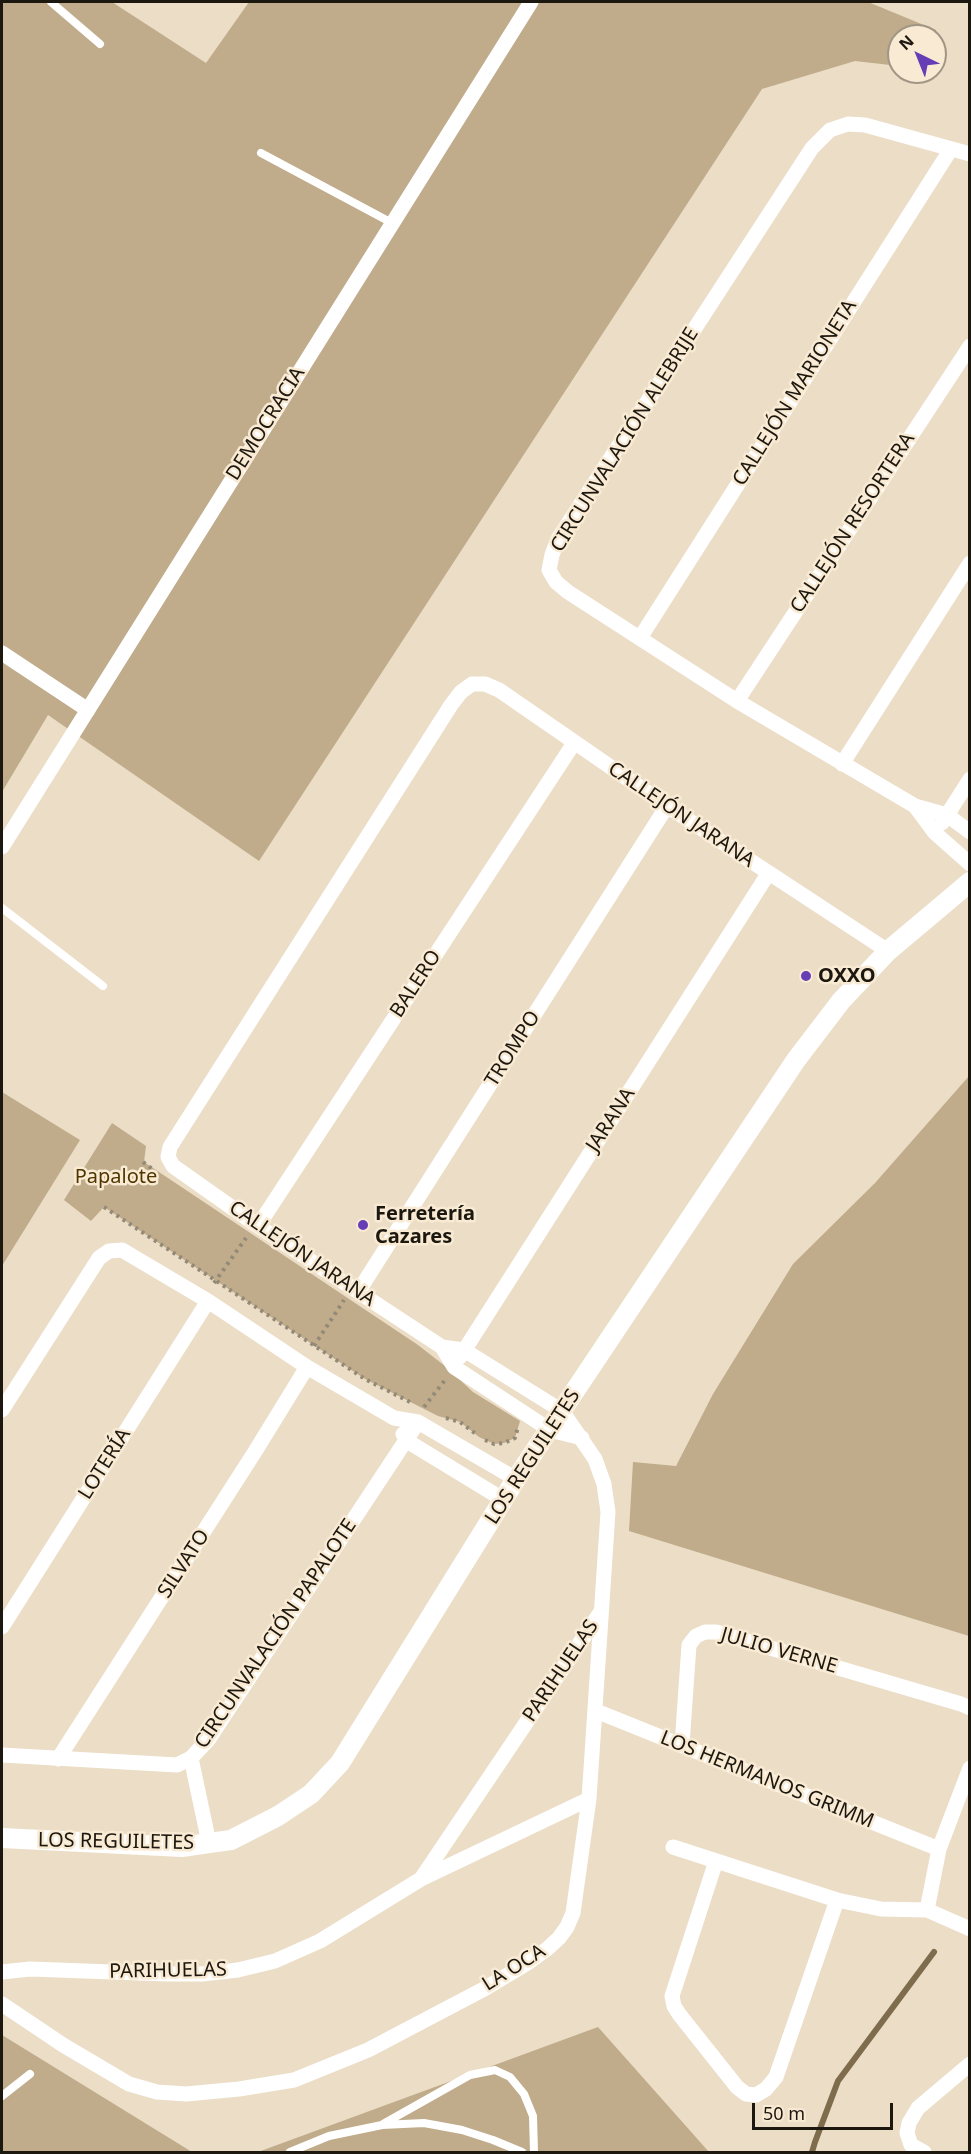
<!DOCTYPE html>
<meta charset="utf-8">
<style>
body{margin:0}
#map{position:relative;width:971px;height:2154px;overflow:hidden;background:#ebddc6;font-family:"Noto Sans",sans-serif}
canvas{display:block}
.frame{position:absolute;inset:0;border:3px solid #1c170f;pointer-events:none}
.north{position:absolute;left:887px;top:24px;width:60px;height:60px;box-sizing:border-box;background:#f9ead3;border:2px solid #a19685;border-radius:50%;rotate:317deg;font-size:16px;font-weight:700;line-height:24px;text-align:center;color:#1c170f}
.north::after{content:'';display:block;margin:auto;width:21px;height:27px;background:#673db5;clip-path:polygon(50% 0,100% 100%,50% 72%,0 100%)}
.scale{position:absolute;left:752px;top:2103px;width:141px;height:27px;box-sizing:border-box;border:3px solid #1c170f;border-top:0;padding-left:8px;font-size:18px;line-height:21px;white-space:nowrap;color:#1c170f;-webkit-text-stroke:4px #f9ead3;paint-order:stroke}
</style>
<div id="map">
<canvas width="971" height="2154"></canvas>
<div class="frame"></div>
<div class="north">N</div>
<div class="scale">50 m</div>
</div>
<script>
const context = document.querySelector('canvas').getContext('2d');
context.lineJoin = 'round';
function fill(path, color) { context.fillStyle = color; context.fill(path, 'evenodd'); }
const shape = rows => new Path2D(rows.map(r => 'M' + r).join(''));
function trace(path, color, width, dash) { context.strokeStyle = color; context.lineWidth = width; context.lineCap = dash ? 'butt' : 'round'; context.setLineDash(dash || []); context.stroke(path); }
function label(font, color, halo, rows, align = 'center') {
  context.font = font + ' "Noto Sans",sans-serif'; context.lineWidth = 5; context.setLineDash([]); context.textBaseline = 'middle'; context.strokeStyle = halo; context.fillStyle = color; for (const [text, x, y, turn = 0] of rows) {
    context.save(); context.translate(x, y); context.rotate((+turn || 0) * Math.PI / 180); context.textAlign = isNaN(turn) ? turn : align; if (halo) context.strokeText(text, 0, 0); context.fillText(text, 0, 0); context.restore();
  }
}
fill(shape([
 [2,2,112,2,206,63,249,2,868,2,936,30,935,43,935,36,899,36,899,66,855,61,762,89,259,861,48,715,2,792],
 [969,1076,969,1636,629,1531,633,1462,676,1466,713,1394,793,1264,875,1183],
 [2,1092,80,1140,2,1266],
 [112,1123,146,1146,144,1162,418,1345,445,1366,473,1392,520,1421,515,1438,504,1443,494,1444,479,1437,460,1422,438,1416,365,1379,104,1207,91,1221,64,1200],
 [598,2027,709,2152,258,2152],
 [2,2035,192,2152,2,2152]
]), '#c0ac8b');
trace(shape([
 [812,2152,815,2142,838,2081,934,1952]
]), '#7e6c4d', 6);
trace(shape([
 [143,1162,155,1171],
 [104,1207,365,1379,412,1403],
 [214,1283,246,1238],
 [314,1346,344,1300],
 [424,1407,445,1380],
 [446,1418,460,1422,476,1434],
 [485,1440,494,1444,504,1443,515,1438,518,1427]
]), '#938978', 4, [3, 4.5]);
trace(shape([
 [51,2,100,44],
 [261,153,392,223],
 [2,908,103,986],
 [2,2096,30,2074],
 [383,2124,470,2075,495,2070,510,2077,524,2094,533,2116,534,2152],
 [290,2152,329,2136,382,2125,424,2123,462,2130,493,2140,522,2152]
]), '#fff', 8);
trace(shape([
 [970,154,865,125,848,124,830,130,812,148,558,539,552,555,549,570,556,582,568,592,737,701,915,806,947,815,970,832],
 [640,638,951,149],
 [2,653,88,710],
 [737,701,970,346],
 [842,764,970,563],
 [915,806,935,833,970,864],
 [942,823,970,779],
 [2,847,531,2],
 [258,1226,574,743],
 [358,1292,667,806],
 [460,1357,768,874],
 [2,1410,99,1258,109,1251,122,1250,208,1301,307,1367,394,1418,418,1422,516,1479],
 [403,1434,407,1441,504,1500],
 [582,1438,550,1430,454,1367,442,1347,258,1226,173,1166,168,1157,170,1147,451,705,461,692,472,684,485,684,499,690,667,806,888,951],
 [2,1627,208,1301],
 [596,1711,939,1849],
 [682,1745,689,1645,696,1636,705,1632,716,1632,961,1704,970,1708],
 [2,1755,177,1765,191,1758,208,1740,418,1422],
 [191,1758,209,1843],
 [58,1759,256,1450,307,1367],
 [970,1768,939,1849,927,1910,970,1929],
 [673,1847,837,1900,881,1909,927,1910],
 [716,1861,672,1996,674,2006,679,2014,737,2087,746,2094,756,2095,766,2089,776,2077,837,1900],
 [421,1879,600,1613],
 [2,1972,30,1969,167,1974,202,1974,238,1970,275,1961,320,1941,421,1879,589,1799],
 [2,2004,63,2045,129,2084,157,2092,186,2094,239,2089,294,2080,368,2050,484,1989,529,1962,547,1949,559,1938,567,1927,573,1913,589,1799,608,1512,604,1484,595,1459,562,1411,464,1350,442,1347],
 [924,2152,911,2145,907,2133,909,2123,918,2108,970,2064]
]), '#fff', 15);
trace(shape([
 [2,1838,182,1847,209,1843,231,1840,278,1816,311,1794,340,1763,516,1479,796,1060,841,1001,888,951,970,882]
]), '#fff', 20);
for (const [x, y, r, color] of [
 [806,976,6,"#673db5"],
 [363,1225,6,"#673db5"]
]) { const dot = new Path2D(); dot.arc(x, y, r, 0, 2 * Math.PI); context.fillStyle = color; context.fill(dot); trace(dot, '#f9ead3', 2); }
label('20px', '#1c170f', '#f9ead3', [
 ["CALLEJÓN MARIONETA",795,393,-58],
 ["DEMOCRACIA",266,424,-58],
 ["CIRCUNVALACIÓN ALEBRIJE",625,440,-58],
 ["CALLEJÓN RESORTERA",853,523,-57],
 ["CALLEJÓN JARANA",681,815,34],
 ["BALERO",416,984,-57],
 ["TROMPO",513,1049,-58],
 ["JARANA",611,1120,-57],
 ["CALLEJÓN JARANA",302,1254,34],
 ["LOS REGUILETES",533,1457,-57],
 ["LOTERÍA",105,1464,-58],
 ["SILVATO",184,1564,-57],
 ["CIRCUNVALACIÓN PAPALOTE",276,1634,-56],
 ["JULIO VERNE",779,1651,16],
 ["PARIHUELAS",561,1671,-56],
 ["LOS HERMANOS GRIMM",767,1780,22],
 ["LOS REGUILETES",116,1842,1],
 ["LA OCA",514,1968,-32],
 ["PARIHUELAS",168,1971,-1]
]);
label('bold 20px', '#1c170f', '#f9ead3', [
 ["OXXO",818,976],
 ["Ferretería",375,1214],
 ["Cazares",375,1237]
], 'left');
label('20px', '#4f3600', '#f9ead3', [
 ["Papalote",116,1177]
]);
</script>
